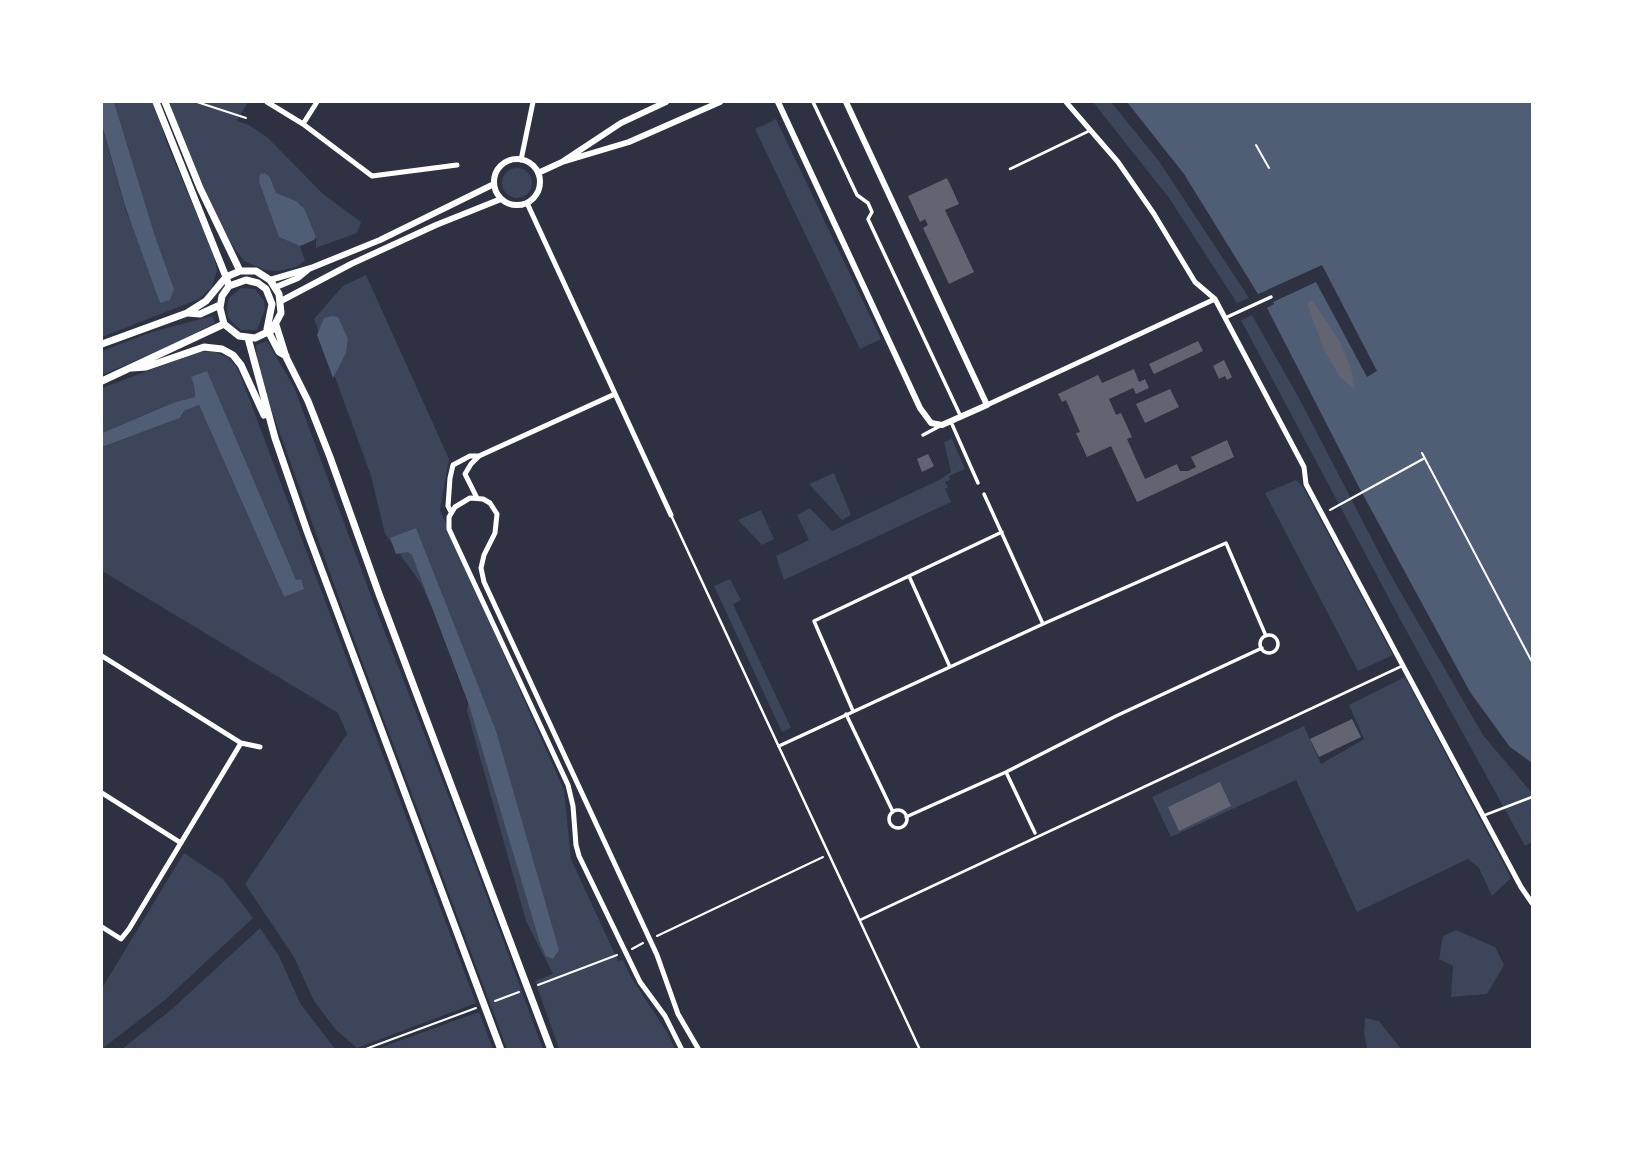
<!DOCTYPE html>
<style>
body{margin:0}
#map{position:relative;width:1634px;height:1151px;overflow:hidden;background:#2d3142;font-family:Mulish,sans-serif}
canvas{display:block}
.frame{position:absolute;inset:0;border:103px solid #fff;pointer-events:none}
</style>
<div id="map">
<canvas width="1634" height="1151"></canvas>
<div class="frame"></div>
</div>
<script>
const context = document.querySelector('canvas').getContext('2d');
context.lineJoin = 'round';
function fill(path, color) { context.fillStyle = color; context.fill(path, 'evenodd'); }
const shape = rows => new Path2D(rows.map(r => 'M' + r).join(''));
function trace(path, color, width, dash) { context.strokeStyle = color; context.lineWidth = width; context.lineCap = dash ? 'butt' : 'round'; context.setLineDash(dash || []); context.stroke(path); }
fill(shape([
 [114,102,154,102,167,144,214,255,217,271,212,287,199,299,102,337,102,126,126,211,140,242,174,289,155,236],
 [169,102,248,102,237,121,249,125,267,137,323,194,361,222,357,233,316,248,316,237,302,205,276,193,270,177,265,173,261,174,259,182,279,236,300,246,305,261,296,267,278,271,265,270,244,261,232,245,221,225,186,148],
 [1093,102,1111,102,1159,161,1249,298,1237,303,1169,198],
 [776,119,881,339,860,349,755,129],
 '502 183a15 15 0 1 1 30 0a15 15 0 1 1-30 0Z',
 [366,275,449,459,440,510,564,790,571,859,618,961,623,960,631,977,667,1032,675,1049,559,1049,535,981,553,974,526,921,467,711,470,689,420,582,385,534,371,476,314,319,343,286],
 [241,288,255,289,264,301,265,309,257,330,241,330,234,324,228,317,227,307,229,298],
 [1252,315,1299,398,1389,572,1483,735,1532,793,1532,842,1525,846,1401,621,1241,320],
 [212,316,215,323,165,348,102,375,102,351,152,332],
 [267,341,294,387,377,612,476,867,543,1049,507,1049,349,626,258,372,256,345],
 [212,351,229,358,236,366,241,377,476,1003,357,1048,336,1030,314,1001,294,957,245,884,347,734,338,713,102,571,102,447,180,418,184,411,199,405,284,597,301,579,296,580,194,384,195,397,175,402,102,433,102,388,198,352],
 [952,439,965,469,949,476,950,480,945,482,948,487,945,489,951,502,784,580,776,556,809,540,797,515,810,508,832,531,941,479,951,472,944,442],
 [834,473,851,515,842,520,809,484],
 [1296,480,1303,487,1393,655,1358,671,1265,493],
 [761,510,774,539,762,545,738,520],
 [730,579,741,600,733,604,791,728,782,732,714,586],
 [1405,677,1511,878,1492,896,1479,868,1468,859,1357,912,1296,780,1171,837,1152,797,1304,726,1321,764,1364,739,1349,705],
 [184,853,223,879,253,918,165,1000,102,1049,102,988],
 [260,928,279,956,300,1003,335,1049,122,1049,172,1009],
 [1456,930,1495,947,1504,965,1487,994,1451,997,1453,966,1439,959,1443,936],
 [479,1012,493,1049,377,1049,459,1019],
 [1365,1018,1379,1021,1401,1049,1367,1049,1364,1032]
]), '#3c4559');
fill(shape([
 [102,102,114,102,155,236,174,289,170,300,160,303,125,206,102,125],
 [1127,102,1532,102,1532,763,1510,747,1470,692,1361,491,1267,308,1274,304,1268,290,1258,294,1184,174],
 [265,173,270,177,276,193,296,201,304,208,316,237,314,240,300,246,279,237,259,182,260,174],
 [332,316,338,317,348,339,346,353,333,378,317,335,324,318],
 [207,371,296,580,301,579,304,589,284,597,199,405,184,411,180,418,102,447,102,433,175,402,195,397,194,385,191,377],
 [416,528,496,731,559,950,553,959,546,956,540,943,469,705,412,555,408,552,396,554,390,538]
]), '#4f5d75');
fill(shape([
 [1322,265,1377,371,1367,377,1316,282,1273,302,1267,290]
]), '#2d3142');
fill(shape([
 [947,178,959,204,945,210,974,272,949,284,923,228,928,225,925,219,920,222,908,196],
 [1312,300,1340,342,1352,371,1354,389,1340,377,1324,350,1307,304],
 [1198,341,1203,351,1154,374,1149,364],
 [1224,360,1232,377,1227,380,1225,376,1219,379,1213,366],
 [1134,369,1139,382,1145,379,1149,388,1136,394,1133,388,1109,399,1116,415,1121,413,1132,437,1127,439,1145,479,1177,464,1180,471,1188,471,1196,467,1191,457,1227,440,1234,457,1137,502,1111,446,1087,457,1076,433,1080,432,1066,400,1062,402,1058,394,1098,375,1102,383],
 [1170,389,1179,407,1145,423,1136,404],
 [928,454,934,466,922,472,917,459],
 [1352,719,1361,737,1319,757,1310,739],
 [1220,782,1231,806,1179,831,1168,807]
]), '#626471');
trace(shape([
 [197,102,246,118],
 [1256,145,1269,168],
 [1422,453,1532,662],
 [1330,510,1423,459],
 [657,936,823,857],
 [632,949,643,943],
 [538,985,617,955],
 [495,1001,519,992],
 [363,1050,476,1008]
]), '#fff', 2);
trace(shape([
 [1010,169,1089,131],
 [671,515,920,1050],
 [1485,815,1532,797],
 [860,920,1402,666]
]), '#fff', 2.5);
trace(shape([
 [813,102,857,195,868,203,872,212,868,219,961,417],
 [1225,318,1271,297],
 [951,422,978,483],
 [923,435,940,426],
 [984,494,1043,624],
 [909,576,950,667],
 '1260 644a9 9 0 1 1 18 0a9 9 0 1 1-18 0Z',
 [853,711,814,621,1002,532],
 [846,714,893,812],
 [779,746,1043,624,1226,543,1266,636],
 [1006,772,1035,833],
 '889 819a9 9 0 1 1 18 0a9 9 0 1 1-18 0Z',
 [906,817,1006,772,1116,716,1262,648]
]), '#fff', 3.5);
trace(shape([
 [267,102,303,124,372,176,457,165],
 [1066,102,1118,162,1154,214,1195,282,1215,299,1304,467,1306,484,1521,887,1532,903],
 [303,124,317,102],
 [521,160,533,102],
 [527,203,671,515],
 [987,405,1215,299],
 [477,498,465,474,471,464,479,456,615,394],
 [451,512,448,506,450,478,453,465,470,456,479,456],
 [102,656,241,743,260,747],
 [102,793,181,843],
 [102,927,121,939,129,929,241,743],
 [682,1050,665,1016,640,982,579,856,576,845,573,806,568,785,449,529,449,517,455,507,470,498,483,499,490,503,497,514,495,533,484,555,481,568,484,582,657,955,678,1014,699,1050]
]), '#fff', 5);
trace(shape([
 [778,102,920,408,931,423,942,425,987,405,846,102],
 '494 182a23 23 0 1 1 46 0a23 23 0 1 1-46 0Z',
 [562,162,629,142,720,102],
 [538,173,562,162,621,123,666,102],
 [270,280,311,268,380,240,494,184],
 [276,287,298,278,309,269],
 [281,301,351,264,436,225,501,199]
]), '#fff', 6);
trace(shape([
 [165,102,200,188,240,271],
 [229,286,246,280,258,283,266,289,272,304,267,329,279,352,286,356],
 [188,313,200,314,220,305],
 [276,325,286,357,308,401,330,457,379,594,551,1050],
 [248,338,275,438,307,531,501,1050],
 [102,344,187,313,206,301,226,277,240,271,256,271,270,280,279,294,281,313,272,330,255,338,239,336,224,324,220,308,222,296,229,286,226,277,156,102],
 [132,368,146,367,204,347,222,349,233,355,241,365,264,415],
 [102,381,224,324]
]), '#fff', 7);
</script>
